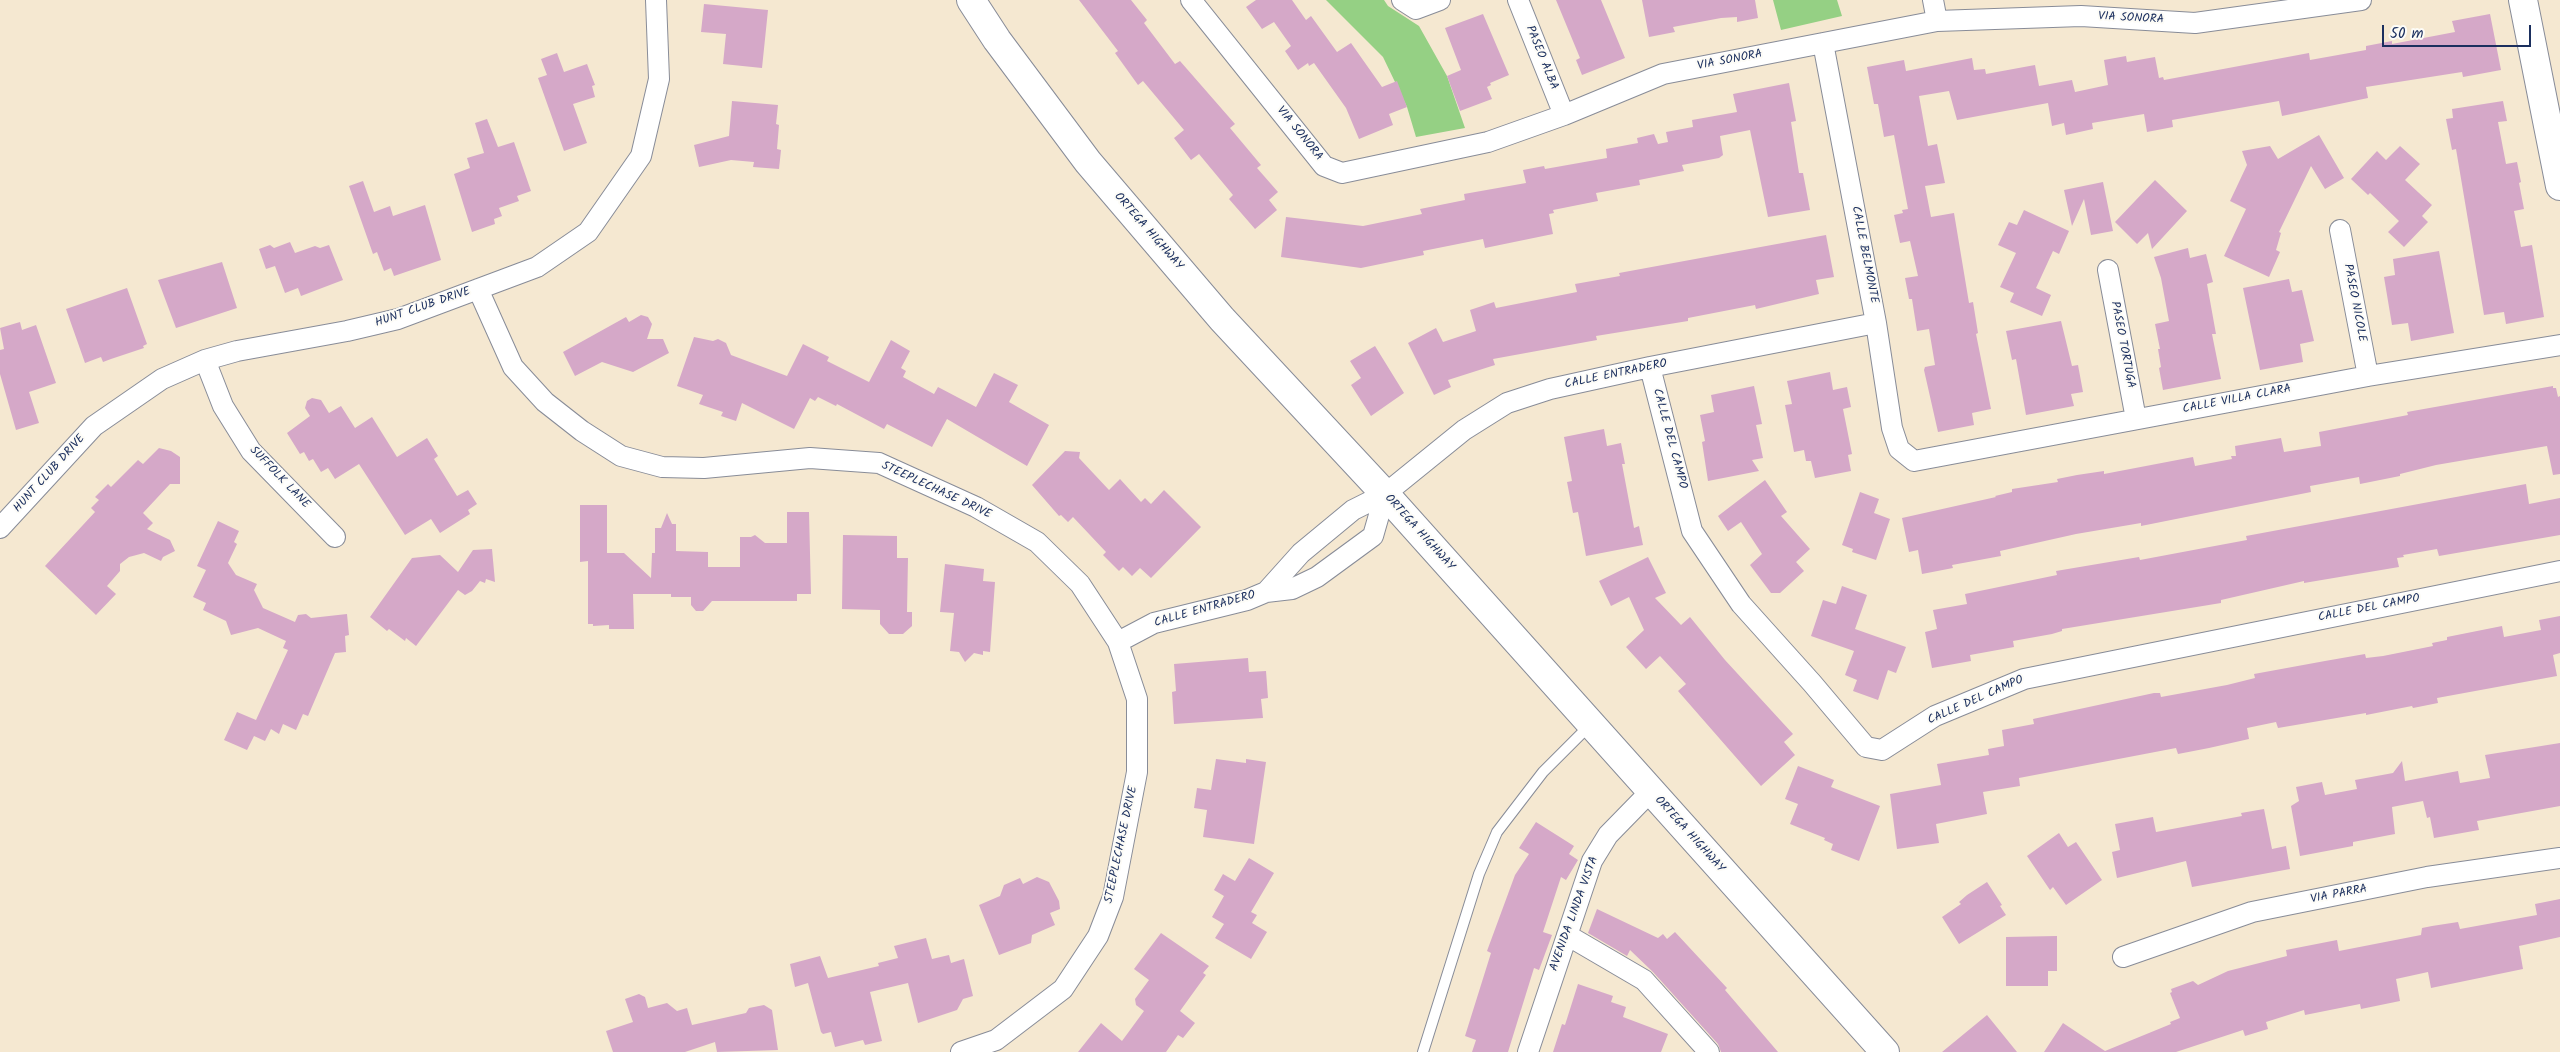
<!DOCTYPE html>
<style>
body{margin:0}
#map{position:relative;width:2560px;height:1052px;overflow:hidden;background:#f5e8d1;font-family:Kalam,sans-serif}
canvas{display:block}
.scale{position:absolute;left:2382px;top:25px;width:149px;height:22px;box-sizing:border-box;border:2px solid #1b2f5e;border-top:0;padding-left:6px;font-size:15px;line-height:18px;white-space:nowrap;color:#1b2f5e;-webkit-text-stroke:4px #fdfcf7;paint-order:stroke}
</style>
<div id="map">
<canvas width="2560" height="1052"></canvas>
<div class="scale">50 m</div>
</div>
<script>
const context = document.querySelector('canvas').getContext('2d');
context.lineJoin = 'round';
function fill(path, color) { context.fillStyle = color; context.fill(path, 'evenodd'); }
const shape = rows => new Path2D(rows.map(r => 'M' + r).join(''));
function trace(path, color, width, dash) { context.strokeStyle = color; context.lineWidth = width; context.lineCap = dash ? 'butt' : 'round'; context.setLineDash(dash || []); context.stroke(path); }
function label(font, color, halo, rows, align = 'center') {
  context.font = font + ' Kalam,sans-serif'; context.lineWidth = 4; context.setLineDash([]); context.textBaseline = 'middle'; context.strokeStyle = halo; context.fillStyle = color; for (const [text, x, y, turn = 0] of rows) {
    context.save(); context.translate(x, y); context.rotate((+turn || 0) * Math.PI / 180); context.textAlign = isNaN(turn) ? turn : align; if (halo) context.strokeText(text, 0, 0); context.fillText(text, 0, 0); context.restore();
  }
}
fill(shape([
 [1326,0,1384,0,1388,6,1419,26,1447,76,1465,128,1416,137,1407,107,1383,57],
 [1773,0,1837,0,1842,16,1781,30]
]), '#95d084');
fill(shape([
 [1079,0,1131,0,1147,20,1144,23,1175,64,1180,61,1235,124,1230,128,1261,165,1257,168,1278,192,1269,200,1277,210,1255,229,1229,199,1233,195,1199,154,1191,160,1174,138,1184,130,1143,81,1138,85,1115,53,1118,51],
 [1256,0,1292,0,1306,20,1311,16,1337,52,1351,43,1382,87,1397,81,1407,107,1389,114,1393,125,1359,139,1346,108,1314,63,1309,66,1308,63,1298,70,1285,51,1291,46,1274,22,1262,29,1246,7],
 [1556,0,1601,0,1625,58,1582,75,1576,60,1580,58],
 [1642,0,1755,0,1758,18,1737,22,1737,17,1721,18,1673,27,1675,32,1649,37],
 [704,4,768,10,762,68,723,64,726,34,701,32],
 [1483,14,1509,75,1490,83,1491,85,1487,87,1492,99,1460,111,1447,76,1461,70,1445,28],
 [2490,14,2501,70,2463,77,2462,72,2366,87,2368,98,2282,116,2279,101,2172,120,2173,127,2147,132,2144,114,2092,123,2093,129,2066,135,2064,123,2052,126,2048,103,1957,120,1949,91,1919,96,1928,146,1937,144,1945,183,1925,186,1931,217,1954,213,1969,303,1973,302,1978,333,1976,334,1991,409,1972,413,1974,425,1938,432,1924,370,1925,367,1935,365,1929,329,1917,331,1912,299,1909,299,1905,278,1918,276,1910,241,1900,243,1894,215,1903,213,1902,210,1908,209,1894,135,1884,137,1878,104,1874,104,1867,67,1904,60,1906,71,1972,58,1974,70,1985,69,1986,74,2035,65,2039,86,2072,80,2075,92,2108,85,2104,60,2126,56,2127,62,2155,57,2159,78,2163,77,2164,80,2309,53,2310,60,2366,50,2366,46,2392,41,2392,44,2455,32,2452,21],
 [557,53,564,72,587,64,595,85,592,86,595,97,573,104,587,143,564,151,538,78,547,75,541,59],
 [1789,83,1796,121,1791,122,1799,173,1803,173,1810,210,1768,217,1750,130,1720,136,1723,155,1719,158,1682,165,1684,171,1639,180,1640,185,1596,193,1598,201,1553,210,1554,213,1549,214,1553,234,1485,248,1483,239,1423,251,1424,255,1361,268,1281,257,1286,217,1363,226,1422,214,1420,209,1465,200,1464,194,1526,183,1523,170,1544,166,1545,169,1607,158,1606,149,1638,143,1637,138,1654,134,1658,144,1668,142,1666,132,1693,127,1692,120,1737,112,1733,94],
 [732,101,778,105,776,124,779,125,777,149,781,150,779,169,753,167,754,162,731,160,699,167,694,145,729,136],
 [2503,101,2507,121,2498,122,2506,164,2517,162,2521,182,2519,183,2524,209,2514,211,2521,247,2532,245,2544,317,2506,324,2504,312,2484,315,2456,149,2452,150,2446,119,2453,118,2452,109],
 [487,119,498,147,514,142,531,191,517,196,519,201,499,208,502,216,494,219,495,224,472,232,454,174,470,168,467,158,484,153,475,123],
 [2319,135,2344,178,2325,189,2311,166,2279,232,2281,233,2276,250,2280,252,2269,277,2224,256,2246,209,2230,201,2247,165,2242,151,2270,146,2278,159],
 [2400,146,2420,164,2405,180,2432,205,2422,216,2428,222,2404,247,2388,232,2399,221,2370,193,2368,195,2351,179,2377,151,2386,160],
 [2155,180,2187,211,2152,249,2148,233,2137,244,2115,222],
 [363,181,374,212,390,206,393,216,425,205,441,260,394,276,391,268,384,271,377,252,373,254,349,186],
 [2103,182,2113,231,2091,235,2084,199,2072,226,2064,190],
 [2024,210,2069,231,2059,254,2053,251,2036,288,2051,295,2042,316,2010,302,2014,293,2000,287,2016,253,1998,245,2009,222,2017,225],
 [1826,235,1834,277,1816,280,1819,294,1756,309,1755,305,1688,318,1688,321,1596,336,1597,340,1493,359,1495,365,1448,380,1451,387,1434,395,1408,343,1436,328,1443,342,1476,331,1470,310,1494,302,1496,308,1577,292,1575,284,1620,276,1619,273],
 [290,242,295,253,315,246,320,248,329,245,343,280,301,296,298,288,285,293,275,266,266,269,259,249,270,245,274,248],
 [2188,248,2190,258,2206,254,2213,282,2207,284,2216,334,2212,334,2221,379,2163,390,2159,368,2161,367,2158,349,2160,349,2155,324,2169,321,2161,278,2154,257],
 [2439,251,2454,333,2411,341,2408,323,2392,325,2384,277,2395,275,2393,259],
 [222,262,237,308,176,328,158,280],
 [2289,279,2292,292,2302,290,2314,341,2300,344,2303,362,2260,370,2243,288],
 [127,288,147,344,143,346,144,348,111,359,103,362,101,357,85,363,66,309],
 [641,315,648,317,652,324,647,339,663,339,669,353,633,372,602,362,575,376,563,352,626,317,629,322],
 [2061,321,2072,366,2078,365,2083,392,2071,394,2074,406,2026,415,2016,359,2012,360,2006,331],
 [20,322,22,330,36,325,56,383,29,392,39,423,16,430,0,374,0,350,4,349,0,328],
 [694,337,713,341,718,339,726,343,731,355,787,376,803,344,829,357,827,361,869,382,891,340,910,351,901,368,906,371,903,377,934,394,938,387,976,407,994,373,1018,385,1009,402,1049,425,1027,466,947,419,932,447,887,424,884,429,837,404,836,406,818,397,815,401,810,398,794,429,742,403,736,421,721,416,723,412,699,404,703,395,677,386],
 [1375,346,1404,393,1371,416,1351,385,1361,378,1350,361],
 [1830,372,1833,390,1847,387,1851,407,1843,409,1852,454,1848,455,1851,471,1815,478,1811,461,1806,461,1804,450,1794,452,1785,405,1792,404,1787,381],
 [1754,386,1762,424,1756,425,1763,458,1752,460,1759,471,1708,481,1702,442,1705,441,1700,415,1714,412,1711,395],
 [2553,386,2553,388,2556,388,2558,397,2560,396,2560,474,2553,475,2547,446,2436,465,2400,474,2400,476,2360,484,2359,477,2310,486,2311,492,2141,526,2141,523,2076,534,2000,551,2001,556,1952,565,1953,568,1922,574,1918,550,1909,552,1902,518,1996,497,1995,496,2012,492,2012,489,2058,482,2057,479,2077,475,2104,471,2104,474,2193,457,2195,466,2232,459,2231,456,2236,456,2235,446,2281,438,2284,452,2321,446,2319,432,2408,415,2407,412],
 [312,398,321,400,329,413,341,406,355,428,372,417,397,457,427,438,438,456,434,459,457,496,468,490,477,504,468,510,470,514,440,533,431,519,405,535,359,464,335,479,328,468,321,472,313,459,309,461,304,452,300,454,287,433,310,416,305,408,307,401],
 [1604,429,1607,446,1621,443,1625,464,1622,464,1634,528,1639,526,1643,545,1586,556,1578,512,1573,513,1567,482,1572,481,1564,437],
 [159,448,171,451,180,457,180,484,170,484,143,513,153,523,147,529,170,540,175,551,163,557,161,561,144,553,129,557,120,564,120,571,107,586,116,594,96,615,45,566,95,512,91,508,99,500,95,497,108,484,111,487,138,460,143,464],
 [1065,451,1080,452,1079,458,1109,490,1120,479,1141,502,1145,498,1151,504,1164,490,1201,527,1151,578,1140,568,1132,576,1123,567,1119,571,1103,555,1106,552,1073,517,1068,522,1061,515,1059,516,1032,485],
 [1765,480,1787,512,1781,516,1810,549,1796,562,1804,571,1780,593,1771,593,1750,565,1762,554,1741,522,1728,531,1718,516],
 [2526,484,2529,504,2560,498,2560,535,2439,556,2437,549,2403,555,2404,557,2397,558,2399,567,2304,583,2304,581,2221,600,2221,603,2062,629,2062,631,2052,634,2013,641,2014,647,1970,655,1971,661,1932,668,1925,632,1937,629,1933,610,1967,604,1965,594,2057,575,2056,571,2139,557,2140,560,2204,548,2247,540,2246,536],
 [1860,492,1879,499,1874,513,1890,519,1876,560,1852,552,1853,549,1842,545],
 [580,505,607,505,607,553,624,553,651,578,652,553,655,553,655,528,661,528,667,513,672,524,676,524,676,551,708,552,708,567,740,567,740,537,751,537,755,535,765,543,787,543,787,512,809,512,811,594,797,594,797,601,712,601,703,611,696,611,691,605,691,597,671,597,671,594,633,594,634,629,609,629,609,625,593,626,593,624,588,624,588,561,580,562],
 [218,521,239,531,234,542,237,544,228,563,236,575,257,584,254,590,263,608,295,622,298,615,306,614,311,618,347,614,349,635,345,636,346,652,335,653,308,716,303,714,296,730,283,724,279,734,271,729,265,741,254,736,247,750,224,740,237,712,256,720,288,650,283,648,286,641,258,628,231,635,226,621,203,610,206,603,193,597,206,570,197,566],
 [843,535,897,536,897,558,908,558,907,612,912,612,912,626,903,634,889,634,880,624,880,610,842,609],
 [492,549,495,582,486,579,485,583,480,581,472,591,465,595,458,590,416,646,406,638,405,641,389,629,387,631,370,617,412,558,440,555,458,572,473,550],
 [1648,557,1666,593,1655,598,1681,625,1690,617,1725,660,1793,734,1784,742,1795,755,1761,786,1678,691,1686,684,1660,656,1646,669,1626,647,1644,630,1629,597,1611,606,1599,581],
 [945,564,984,569,983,581,995,582,990,652,983,651,983,655,974,653,965,662,959,652,950,651,954,613,940,612],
 [1842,586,1867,595,1855,629,1906,647,1896,673,1888,670,1878,700,1853,691,1857,680,1845,675,1854,651,1811,636,1823,600,1836,604],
 [2560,616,2560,653,2553,655,2557,676,2437,698,2438,703,2413,708,2412,706,2366,715,2366,713,2278,728,2276,722,2247,728,2249,739,2209,748,2178,754,2176,748,2019,778,2020,786,1983,792,1987,814,1936,824,1939,843,1897,849,1890,794,1941,785,1937,764,1989,755,1988,749,2004,746,2002,730,2034,724,2033,719,2154,693,2160,693,2161,697,2227,685,2255,678,2254,674,2325,661,2365,654,2366,658,2383,656,2433,646,2432,643,2447,640,2447,637,2502,626,2504,637,2541,630,2539,620],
 [1248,658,1249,672,1266,671,1268,698,1261,699,1263,718,1174,724,1172,692,1176,691,1174,664],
 [2560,743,2560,806,2477,821,2479,830,2434,838,2430,817,2427,818,2423,801,2392,807,2395,834,2353,842,2353,846,2300,856,2291,806,2299,801,2296,787,2322,782,2325,795,2357,789,2355,780,2393,773,2402,761,2405,781,2458,771,2460,783,2490,778,2485,755],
 [1216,759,1246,763,1246,759,1266,762,1254,844,1203,837,1207,810,1194,808,1197,788,1211,790],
 [1798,766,1834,780,1831,787,1880,806,1859,861,1831,850,1833,844,1824,840,1825,838,1790,824,1798,804,1785,799],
 [2264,809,2272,849,2286,846,2290,869,2192,887,2186,861,2117,878,2112,852,2120,850,2115,824,2153,817,2156,832,2242,816,2241,813],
 [1536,822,1574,846,1569,854,1578,860,1566,880,1561,877,1543,932,1552,935,1539,970,1534,968,1508,1052,1472,1052,1476,1040,1465,1036,1491,953,1487,951,1515,875,1529,854,1519,848],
 [2059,833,2068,847,2076,842,2102,880,2066,905,2053,887,2050,890,2027,856],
 [1249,858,1274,873,1251,912,1257,915,1252,923,1267,932,1251,959,1215,938,1224,924,1212,917,1224,896,1214,890,1223,874,1235,881],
 [1037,877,1049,882,1059,901,1060,909,1050,913,1055,925,1032,935,1031,943,999,955,979,905,1000,896,1004,885,1020,878,1023,884],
 [1987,882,2002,905,2000,906,2006,915,1959,944,1942,917,1961,904,1959,902,1967,895],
 [2560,899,2560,937,2519,946,2523,969,2431,988,2428,972,2396,979,2400,1001,2361,1009,2360,1004,2305,1015,2304,1010,2266,1022,2268,1029,2245,1036,2243,1030,2176,1052,2044,1052,2063,1023,2105,1051,2171,1024,2170,1022,2180,1018,2170,993,2172,992,2171,989,2193,981,2198,985,2228,971,2287,956,2286,950,2337,940,2339,951,2421,935,2422,928,2432,926,2458,922,2460,929,2537,915,2535,904],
 [1597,909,1658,938,1663,934,1667,939,1675,932,1727,988,1725,990,1778,1052,1721,1052,1718,1044,1653,972,1630,950,1627,956,1588,933],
 [1161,933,1209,966,1203,973,1206,975,1180,1011,1195,1023,1183,1038,1178,1035,1166,1052,1078,1052,1101,1023,1122,1041,1144,1011,1136,1005,1135,999,1149,980,1134,969],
 [2057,936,2057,971,2048,971,2048,986,2006,986,2006,937],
 [926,938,932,959,949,955,951,963,964,959,973,996,963,999,957,1010,918,1023,908,983,870,992,882,1041,865,1045,863,1040,835,1047,831,1032,823,1034,821,1032,808,983,795,987,790,964,820,956,828,978,879,966,878,963,898,958,894,946],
 [1578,984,1613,996,1611,1002,1626,1007,1623,1017,1668,1034,1661,1052,1553,1052,1562,1024,1565,1025],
 [639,994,645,997,648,1008,667,1003,677,1011,687,1008,692,1025,746,1013,749,1008,764,1005,772,1010,778,1050,717,1052,715,1042,685,1052,613,1052,606,1031,633,1022,625,999],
 [1987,1015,2017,1052,1942,1052]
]), '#d5a8c8');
const lane = shape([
 [1423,1052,1479,874,1497,832,1543,772,1590,725]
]);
const street = shape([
 [1191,0,1324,166,1342,173,1488,142,1564,115,1663,74,1937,21,2081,16,2195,23,2361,0],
 [1402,0,1416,9,1440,0],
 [1518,0,1564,115],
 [1933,0,1937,21],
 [1823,43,1876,323,1892,428,1899,449,1914,461,2368,376,2560,345],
 [2340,230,2368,376],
 [2108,270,2136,419],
 [478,289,513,367,545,402,582,431,621,456,662,467,704,468,810,458,879,463,976,507,1037,542,1080,584,1118,642,1137,699,1137,772,1113,897,1098,936,1063,989,996,1040,961,1052],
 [205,360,223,406,251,451,335,537],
 [1650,367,1692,531,1741,604,1812,683,1866,747,1882,750,1935,716,2024,679,2560,571],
 [0,528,94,426,162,379,205,360,237,351,347,331,398,319,537,267,588,232,641,156,659,79,656,0],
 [1266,592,1301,553,1353,510,1385,494,1464,430,1507,403,1550,389,1650,367,1876,323],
 [1118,642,1154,623,1247,600,1266,592,1292,589,1317,577,1373,536,1385,494],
 [1567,935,1644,980,1709,1052],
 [2123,957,2252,912,2427,877,2560,858],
 [1528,1052,1592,861,1608,835,1650,792]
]);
const secondary = shape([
 [2523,0,2560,186]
]);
const primary = shape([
 [971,0,997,40,1088,162,1222,319,1385,494,1885,1052]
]);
trace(lane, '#888c98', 12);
trace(street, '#888c98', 22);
trace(secondary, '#888c98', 30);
trace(primary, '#888c98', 30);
trace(lane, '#fff', 10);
trace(street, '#fff', 20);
trace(secondary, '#fff', 28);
trace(primary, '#fff', 28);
label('12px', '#1b2f5e', '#fdfcf7', [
 ["VIA SONORA",2131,19,3],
 ["PASEO ALBA",1541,58,68],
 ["VIA SONORA",1730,61,-11],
 ["VIA SONORA",1299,134,51],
 ["ORTEGA HIGHWAY",1148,232,49],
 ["CALLE BELMONTE",1864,255,79],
 ["PASEO NICOLE",2354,303,79],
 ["HUNT CLUB DRIVE",423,308,-19],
 ["PASEO TORTUGA",2122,345,79],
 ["CALLE ENTRADERO",1616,375,-12],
 ["CALLE VILLA CLARA",2237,400,-11],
 ["CALLE DEL CAMPO",1669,439,75],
 ["HUNT CLUB DRIVE",50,474,-48],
 ["SUFFOLK LANE",279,478,46],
 ["STEEPLECHASE DRIVE",936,491,25],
 ["ORTEGA HIGHWAY",1419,533,48],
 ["CALLE DEL CAMPO",2369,609,-11],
 ["CALLE ENTRADERO",1205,610,-16],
 ["CALLE DEL CAMPO",1976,701,-24],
 ["ORTEGA HIGHWAY",1689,835,48],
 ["STEEPLECHASE DRIVE",1122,845,-78],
 ["VIA PARRA",2339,895,-11],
 ["AVENIDA LINDA VISTA",1575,914,-70]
]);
</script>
